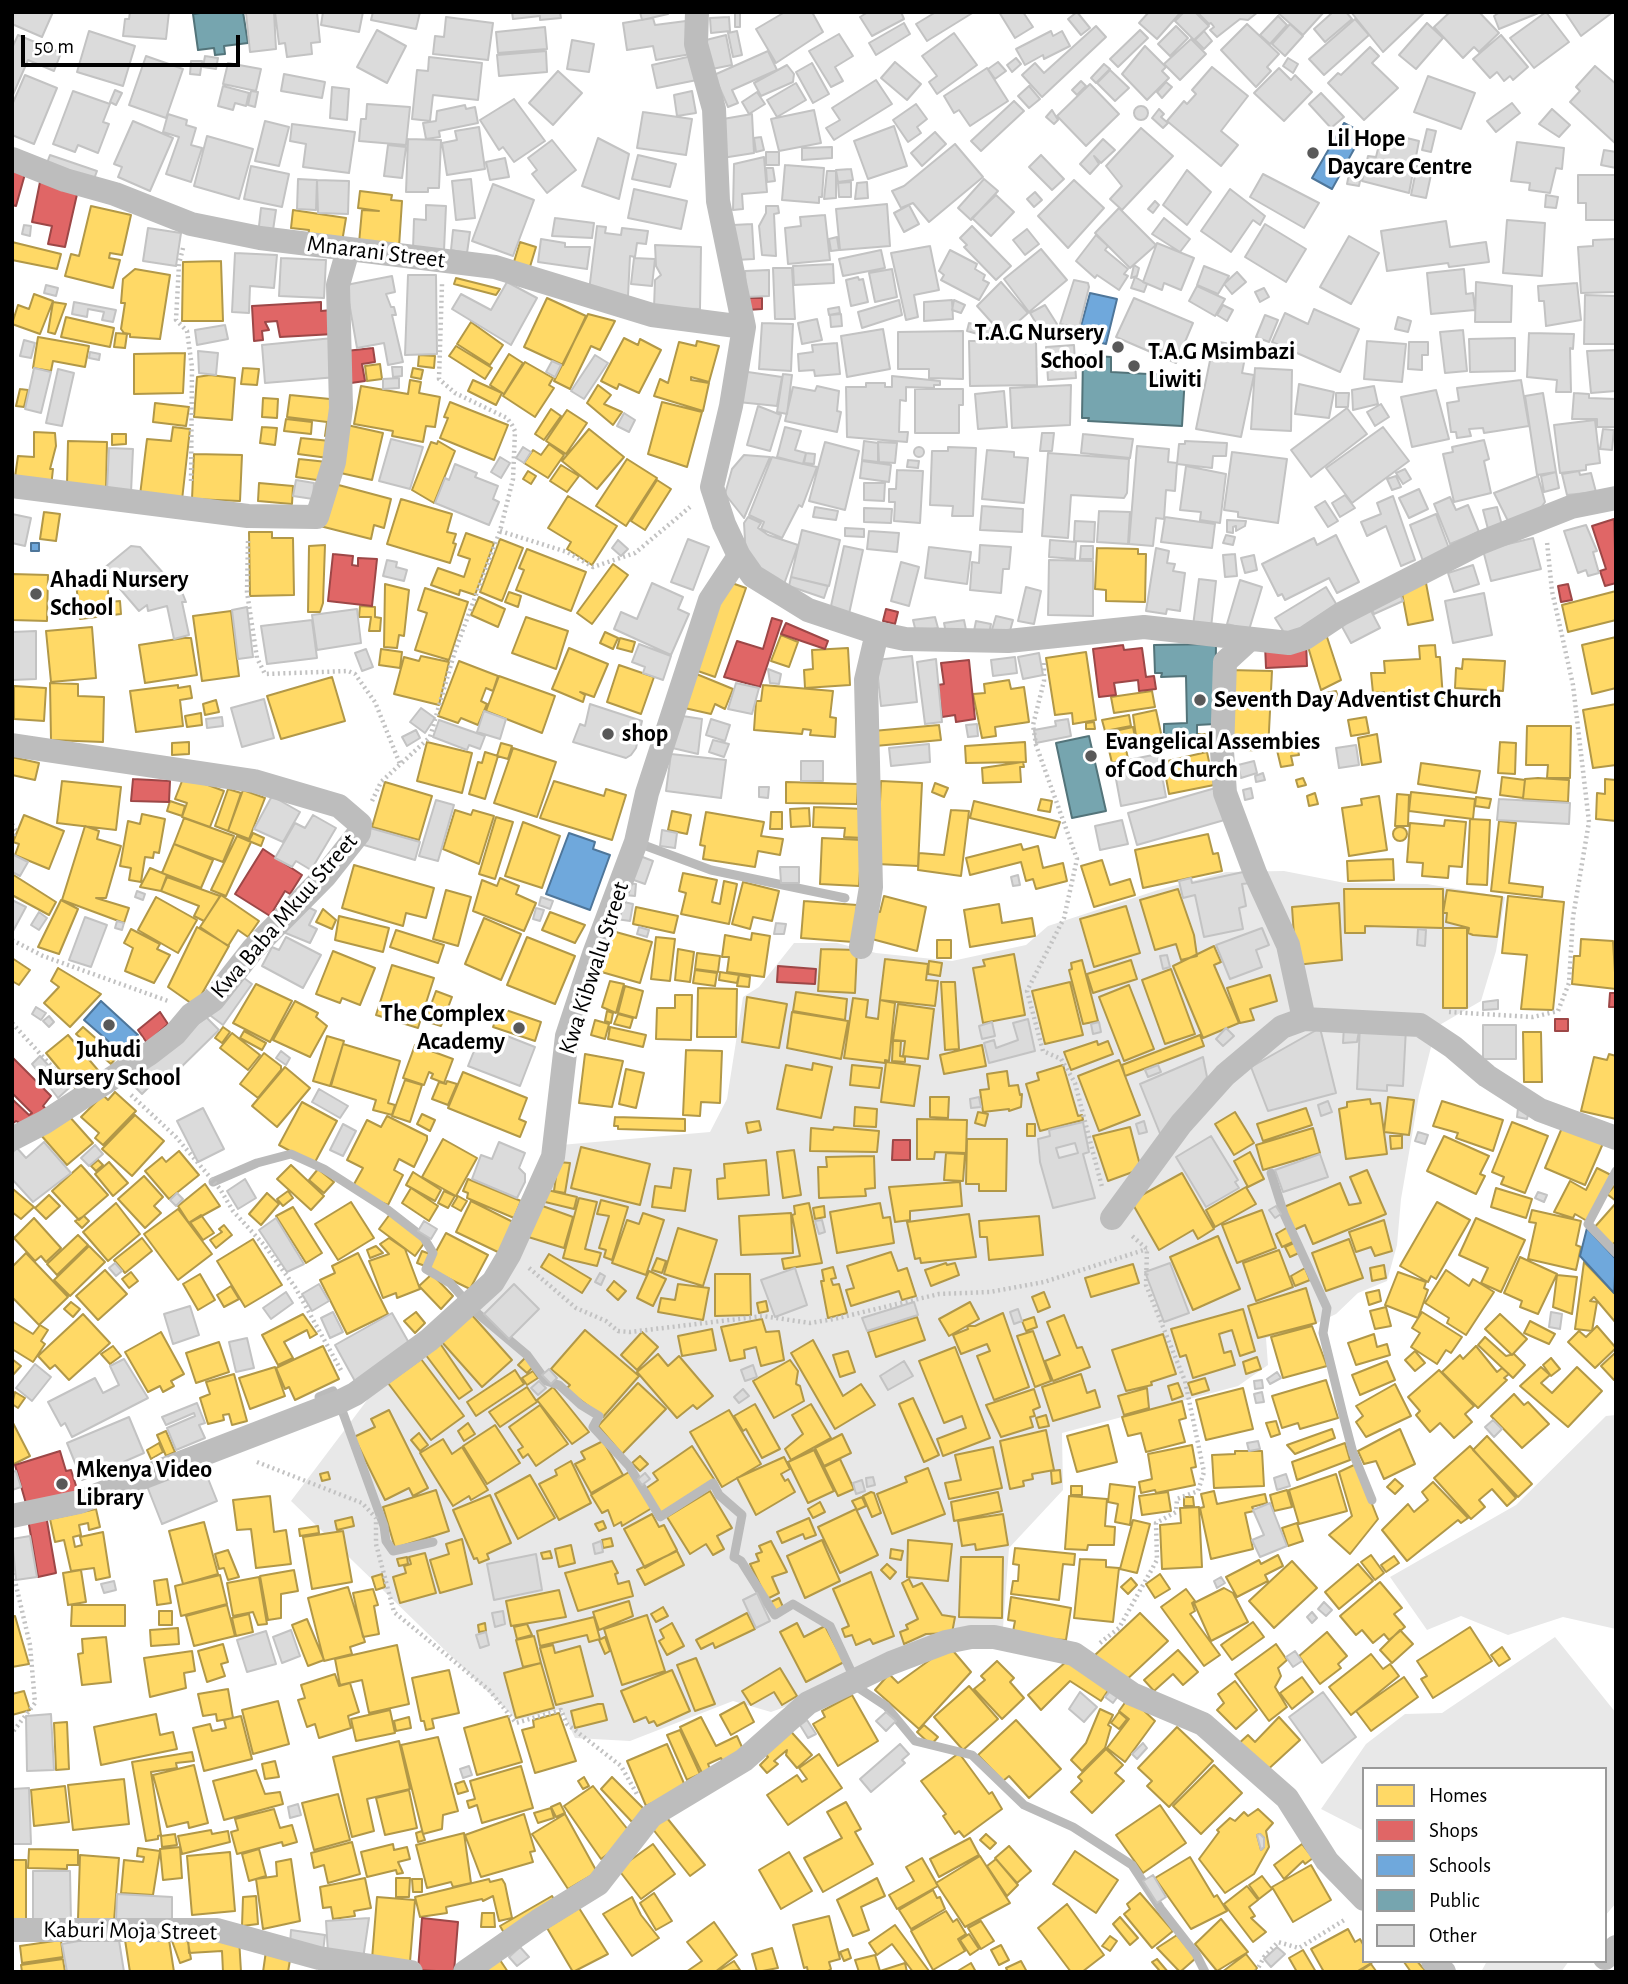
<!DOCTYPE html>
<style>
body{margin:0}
#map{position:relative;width:1628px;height:1984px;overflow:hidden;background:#fff;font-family:"Alegreya Sans",sans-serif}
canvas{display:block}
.frame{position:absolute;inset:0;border:14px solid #000;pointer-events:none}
.legend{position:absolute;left:1362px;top:1767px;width:245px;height:196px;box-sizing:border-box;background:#fff;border:2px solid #999;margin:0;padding:9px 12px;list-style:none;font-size:21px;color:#000}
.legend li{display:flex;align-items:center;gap:14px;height:35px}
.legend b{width:35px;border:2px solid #999}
.scale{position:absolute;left:21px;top:35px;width:219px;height:32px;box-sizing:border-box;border:4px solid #000;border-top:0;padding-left:9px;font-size:21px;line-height:24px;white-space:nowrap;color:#000;-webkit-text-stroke:5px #fff;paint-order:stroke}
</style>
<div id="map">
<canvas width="1628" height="1984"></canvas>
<div class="frame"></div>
<ul class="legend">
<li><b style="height:19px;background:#ffd966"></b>Homes</li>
<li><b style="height:19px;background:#e06666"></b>Shops</li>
<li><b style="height:19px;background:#6fa8dc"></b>Schools</li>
<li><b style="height:19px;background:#76a5af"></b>Public</li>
<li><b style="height:19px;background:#dbdbdb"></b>Other</li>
</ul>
<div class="scale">50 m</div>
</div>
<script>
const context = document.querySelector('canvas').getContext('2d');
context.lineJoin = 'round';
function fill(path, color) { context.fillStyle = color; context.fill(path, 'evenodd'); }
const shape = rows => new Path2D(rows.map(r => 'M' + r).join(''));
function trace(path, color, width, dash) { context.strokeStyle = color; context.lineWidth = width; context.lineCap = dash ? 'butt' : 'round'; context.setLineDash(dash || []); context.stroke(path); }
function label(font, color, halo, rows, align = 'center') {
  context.font = font + ' "Alegreya Sans",sans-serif'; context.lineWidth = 7; context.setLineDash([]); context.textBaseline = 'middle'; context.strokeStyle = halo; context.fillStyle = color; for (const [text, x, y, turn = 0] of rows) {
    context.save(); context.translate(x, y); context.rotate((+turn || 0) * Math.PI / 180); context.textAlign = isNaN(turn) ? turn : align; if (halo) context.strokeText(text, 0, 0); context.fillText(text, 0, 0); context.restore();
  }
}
fill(shape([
 [1284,871,1345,883,1427,884,1505,897,1496,951,1481,1001,1436,1027,1419,1095,1401,1199,1397,1245,1387,1281,1358,1293,1336,1314,1315,1324,1266,1338,1268,1365,1238,1386,1062,1433,1063,1490,1009,1548,1003,1628,771,1712,733,1701,630,1741,575,1738,561,1709,517,1720,291,1501,380,1383,499,1277,549,1146,710,1132,727,1099,743,997,759,987,794,943,837,943,876,953,952,961,1026,945,1048,926,1158,890,1226,872],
 [1616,1415,1616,1629,1563,1617,1508,1635,1461,1616,1427,1630,1390,1577,1516,1505,1606,1416],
 [1555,1637,1616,1713,1616,1903,1605,1916,1605,1769,1364,1769,1364,1831,1321,1809,1366,1744,1405,1714,1442,1713],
 [1487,1961,1569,1961,1561,1972,1481,1972]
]), '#e8e8e8');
const homes = shape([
 [360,191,392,195,391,200,402,201,399,247,359,243,362,210,379,211,358,208,360,191],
 [91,206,131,215,122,255,110,253,109,258,120,260,113,288,65,276,71,254,79,256,91,206],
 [293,210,346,218,342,242,308,237,309,230,291,228,293,210],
 [12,242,61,254,57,269,12,260,12,242],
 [520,242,536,247,529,270,513,265,520,242],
 [221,261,223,321,182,321,183,262,221,261],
 [135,269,170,275,160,339,130,337,130,334,124,333,121,329,125,303,121,303,123,279,135,269],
 [456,278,500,289,496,295,454,284,456,278],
 [34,294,53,301,40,334,12,324,18,305,29,309,34,294],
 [547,298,586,316,563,365,524,347,547,298],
 [53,302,66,304,55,334,48,332,53,302],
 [588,314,615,321,600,350,591,346,570,389,554,381,588,314],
 [66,317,114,328,110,347,61,337,66,317],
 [471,322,503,345,490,365,457,344,471,322],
 [116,333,127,334,125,348,114,347,116,333],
 [38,337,89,346,85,367,53,361,51,371,33,368,38,337],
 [624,338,638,345,640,339,661,350,639,393,619,384,617,389,601,381,624,338],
 [697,341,719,346,709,382,691,377,691,380,709,383,703,411,654,396,660,379,668,383,679,342,696,346,697,341],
 [456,346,492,368,485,379,449,356,456,346],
 [185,353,183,393,134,394,134,354,185,353],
 [509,354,523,363,504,394,490,385,509,354],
 [419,355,435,356,434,368,418,366,419,355],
 [525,362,553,378,549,385,554,388,535,417,503,396,525,362],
 [380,364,382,379,367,381,365,366,380,364],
 [243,368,259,369,257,385,241,384,243,368],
 [413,368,423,370,421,379,411,377,413,368],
 [210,375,235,378,232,420,194,417,197,377,210,375],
 [410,380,421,382,419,393,440,397,435,427,426,426,423,442,392,436,393,431,354,424,361,386,408,394,410,380],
 [473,380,502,393,496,405,468,391,473,380],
 [598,385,611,395,604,404,622,412,613,425,587,403,598,385],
 [20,389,28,390,24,407,16,406,20,389],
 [290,395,340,400,325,436,327,422,287,417,290,395],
 [263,398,278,399,277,418,262,417,263,398],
 [450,402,508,425,494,460,440,438,448,418,444,417,450,402],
 [662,402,702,412,687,467,648,454,662,402],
 [155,403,189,407,186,426,153,422,155,403],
 [551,409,561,416,544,440,535,434,551,409],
 [567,410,587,423,566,454,546,441,567,410],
 [286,419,312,422,311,434,284,431,286,419],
 [347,425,383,433,372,480,336,472,347,425],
 [173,427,190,429,182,500,140,495,147,439,171,441,173,427],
 [262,427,277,428,275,445,260,443,262,427],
 [589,429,624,457,597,489,562,461,589,429],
 [34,432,55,433,56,446,50,469,53,469,51,487,15,477,18,456,34,457,34,432],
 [112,434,126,434,126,444,112,445,112,434],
 [301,438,330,441,328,458,298,454,301,438],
 [68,441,107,442,106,489,67,485,68,441],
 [438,441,455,451,434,503,412,490,431,442,437,444,438,441],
 [549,444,564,455,548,478,524,463,533,450,541,455,549,444],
 [194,454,242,455,240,501,192,499,194,454],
 [299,459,327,462,324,481,296,477,299,459],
 [627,459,657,478,626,526,596,506,627,459],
 [561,465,579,476,567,492,550,481,561,465],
 [528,471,536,476,531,484,523,479,528,471],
 [657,480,671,489,645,530,631,521,657,480],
 [259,483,293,486,292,504,258,501,259,483],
 [331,483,391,499,384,528,374,525,371,539,320,526,331,483],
 [568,496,617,526,592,565,567,549,571,542,548,528,568,496],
 [401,499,452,514,447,532,456,534,453,543,456,544,450,563,387,544,401,499],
 [44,512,60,514,56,541,40,539,44,512],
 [249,532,272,532,272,538,293,538,294,595,250,596,249,532],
 [466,533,494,543,475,595,460,590,459,595,431,585,438,568,464,577,470,559,458,555,466,533],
 [500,539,523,548,502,601,480,592,500,539],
 [325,545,323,603,320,612,308,612,309,546,325,545],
 [1097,548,1138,549,1138,554,1146,554,1145,602,1106,601,1106,590,1095,589,1097,548],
 [527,549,586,572,571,611,516,590,524,570,519,568,527,549],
 [613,564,628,575,592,624,577,613,613,564],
 [12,574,48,575,47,621,12,620,12,574],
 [107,580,109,602,120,601,121,614,80,619,76,583,107,580],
 [726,581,746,588,715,677,695,670,726,581],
 [1426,583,1433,620,1408,625,1401,588,1426,583],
 [385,584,409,590,404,636,399,635,397,648,384,647,385,584],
 [425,588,468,602,449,660,415,650,427,613,418,610,425,588],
 [1616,591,1616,620,1568,632,1562,605,1616,591],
 [509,592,521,596,518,607,505,602,509,592],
 [479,597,505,609,498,627,471,615,479,597],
 [360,606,375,607,375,617,381,618,380,631,369,631,371,617,359,617,360,606],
 [231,611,239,676,202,681,193,616,231,611],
 [526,617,568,631,556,669,512,653,526,617],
 [92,627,96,678,51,682,46,631,92,627],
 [605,632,618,638,613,649,600,643,605,632],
 [1326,634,1341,680,1321,690,1306,640,1326,634],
 [781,635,798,642,789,667,771,661,781,635],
 [1616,637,1616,688,1592,694,1582,645,1616,637],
 [184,638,191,638,197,675,145,683,139,645,184,638],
 [620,638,635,642,632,652,617,648,620,638],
 [1435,645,1436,657,1440,657,1443,698,1384,702,1384,692,1373,693,1371,673,1385,673,1384,661,1420,659,1419,646,1435,645],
 [569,648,608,664,594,697,580,692,585,695,583,702,552,689,569,648],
 [848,648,850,685,805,688,804,670,813,669,812,650,848,648],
 [381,649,402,652,400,668,379,665,381,649],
 [1086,652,1096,720,1073,724,1072,713,1055,715,1046,658,1086,652],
 [421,656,449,662,439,705,394,694,404,657,419,661,421,656],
 [1463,659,1505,661,1503,691,1455,688,1456,668,1462,669,1463,659],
 [459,661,498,676,493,691,486,688,481,701,487,704,478,725,461,718,458,723,438,716,459,661],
 [619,665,654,677,641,714,607,702,619,665],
 [1229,670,1272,671,1268,751,1225,749,1229,670],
 [694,673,733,689,725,709,715,704,711,714,680,707,694,673],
 [499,676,555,696,542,733,486,711,499,676],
 [332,677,345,721,281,739,267,696,332,677],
 [1009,680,1011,689,1024,687,1029,722,995,727,996,736,982,738,973,694,985,693,984,684,1009,680],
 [50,683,78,684,78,696,104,697,103,742,51,740,50,683],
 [178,685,178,688,190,686,192,698,180,700,183,726,136,732,130,691,178,685],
 [763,685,833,691,830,717,836,718,835,737,810,735,811,730,803,729,802,734,754,730,756,701,761,701,763,685],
 [14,686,46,688,44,721,14,719,14,686],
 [1152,691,1155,707,1114,713,1111,697,1152,691],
 [1336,691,1339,700,1329,702,1326,693,1336,691],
 [216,700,219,712,205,715,203,704,216,700],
 [1616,704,1616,765,1593,768,1583,710,1616,704],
 [1156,710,1162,738,1137,743,1133,715,1156,710],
 [201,713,202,725,187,727,185,716,201,713],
 [1129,715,1131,726,1105,731,1102,720,1129,715],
 [1366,717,1369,733,1351,736,1348,720,1366,717],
 [1094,722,1095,729,1086,729,1086,723,1094,722],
 [939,725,941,740,875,746,873,731,939,725],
 [1527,726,1571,726,1570,778,1547,778,1548,765,1526,765,1527,726],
 [1133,727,1136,742,1125,744,1128,759,1112,763,1105,733,1133,727],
 [1198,734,1209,734,1210,745,1198,746,1198,734],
 [1377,734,1381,762,1362,765,1358,738,1377,734],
 [189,742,189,754,172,755,172,743,189,742],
 [427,742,472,753,462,793,417,781,427,742],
 [1025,742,1026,762,966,763,965,746,1025,742],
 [1296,742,1299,755,1291,756,1293,765,1281,767,1276,746,1296,742],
 [1500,742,1516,743,1515,774,1498,773,1500,742],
 [501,743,512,746,508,759,497,756,501,743],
 [513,748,556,762,537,817,494,803,513,748],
 [485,752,498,756,485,799,469,794,478,762,482,763,485,752],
 [1207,752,1214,785,1169,794,1163,762,1207,752],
 [12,757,39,763,35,780,12,775,12,757],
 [1023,762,1024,767,1020,767,1021,782,983,783,982,768,1023,762],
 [1421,763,1480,771,1476,793,1418,784,1421,763],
 [184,776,224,791,210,827,182,817,187,803,175,799,184,776],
 [1502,777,1525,780,1523,798,1500,795,1502,777],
 [1303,778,1306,785,1298,787,1296,780,1303,778],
 [1538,778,1569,780,1568,802,1523,799,1525,779,1538,778],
 [1605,779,1616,780,1616,821,1596,819,1597,793,1605,794,1605,779],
 [62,781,121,787,116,830,57,823,62,781],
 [554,781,604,796,606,789,626,795,612,840,540,818,554,781],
 [881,781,922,783,918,866,877,864,881,781],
 [385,782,432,796,419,840,372,827,385,782],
 [786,782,858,784,857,804,786,803,786,782],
 [935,783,948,788,944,797,932,792,935,783],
 [228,789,241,793,228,831,215,826,228,789],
 [243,790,265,798,249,839,228,831,243,790],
 [1411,792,1475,799,1473,819,1409,811,1411,792],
 [1315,793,1318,804,1309,806,1307,796,1315,793],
 [1397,794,1409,795,1408,826,1395,826,1397,794],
 [1379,796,1387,850,1349,856,1342,808,1362,805,1361,799,1379,796],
 [1476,797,1491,799,1489,808,1475,806,1476,797],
 [1041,799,1052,801,1050,812,1038,810,1041,799],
 [170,801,185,806,182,816,167,811,170,801],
 [974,801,1060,822,1055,838,970,818,974,801],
 [814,807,865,809,864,838,844,837,845,828,813,827,814,807],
 [809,808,810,826,791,827,790,809,809,808],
 [455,810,471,815,473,810,494,816,479,864,443,849,455,810],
 [951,810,969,811,961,876,918,870,919,853,944,855,951,810],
 [672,811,691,815,687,834,668,830,672,811],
 [706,812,764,822,761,836,783,839,780,855,758,851,755,867,703,859,705,846,700,845,706,812],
 [771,812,782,812,782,829,770,829,771,812],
 [142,814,165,819,159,853,154,852,153,858,145,857,141,882,129,880,131,868,120,866,128,821,140,824,142,814],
 [24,815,64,831,49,869,15,855,19,844,13,842,24,815],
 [496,817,513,822,495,879,479,874,496,817],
 [184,818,234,836,223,862,174,844,184,818],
 [1470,819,1490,820,1487,885,1467,884,1470,819],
 [1445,820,1466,822,1462,867,1449,866,1448,878,1422,876,1423,863,1407,862,1410,823,1444,826,1445,820],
 [1499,821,1516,823,1509,883,1543,887,1542,897,1491,891,1499,821],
 [523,822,560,836,542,888,505,876,523,822],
 [85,826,99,831,97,839,121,846,106,898,96,898,129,908,124,923,62,900,85,826],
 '1393 834a7 7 0 1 1 14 0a7 7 0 1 1-14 0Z',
 [253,833,264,838,261,846,249,841,253,833],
 [1208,834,1213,854,1218,853,1222,871,1143,888,1135,850,1208,834],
 [237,836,251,842,226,896,211,890,237,836],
 [822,838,862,840,859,886,820,884,822,838],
 [174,844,213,860,201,888,162,873,174,844],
 [1021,844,1023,850,1038,846,1043,868,1063,863,1067,881,1036,889,1033,879,1026,881,1021,862,970,875,966,858,1021,844],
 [1393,859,1394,880,1348,881,1347,861,1393,859],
 [1102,860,1110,885,1130,879,1135,895,1094,907,1081,866,1102,860],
 [354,865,434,888,426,918,406,913,403,926,342,908,354,865],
 [150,868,167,875,161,891,140,887,150,868],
 [683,873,717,880,712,902,720,904,724,881,737,884,729,924,681,914,686,893,679,891,683,873],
 [12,874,56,902,49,915,12,895,12,874],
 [167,877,220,896,204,921,194,916,199,906,161,891,167,877],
 [500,878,519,886,516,894,536,903,524,931,473,911,482,880,497,886,500,878],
 [743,882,779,891,772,921,753,917,750,929,732,924,743,882],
 [1178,889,1194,935,1197,956,1181,960,1176,944,1155,950,1140,900,1178,889],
 [1344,889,1443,889,1443,928,1365,926,1365,933,1345,933,1344,889],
 [446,890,471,897,458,946,433,939,446,890],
 [1447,890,1502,897,1497,937,1473,935,1468,933,1469,928,1446,922,1447,913,1443,913,1447,890],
 [221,895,259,921,248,937,238,930,228,946,200,927,221,895],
 [884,896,926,907,917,951,868,938,875,911,880,912,884,896],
 [1508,896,1564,902,1553,1010,1521,1009,1527,955,1502,953,1508,896],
 [156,897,197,920,178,953,138,930,156,897],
 [61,900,78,909,59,954,38,947,61,900],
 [804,901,857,905,853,942,801,938,804,901],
 [1339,903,1342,960,1296,965,1292,907,1339,903],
 [999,904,1002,923,1032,918,1035,936,970,947,964,910,999,904],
 [1126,906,1140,953,1094,967,1080,919,1126,906],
 [636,907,678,916,674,933,633,924,636,907],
 [323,909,336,920,332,929,316,922,323,909],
 [550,912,585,925,575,943,542,930,550,912],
 [339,916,389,928,383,952,335,940,339,916],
 [484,918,521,934,501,980,465,964,484,918],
 [197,927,229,946,195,1006,168,987,197,927],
 [1443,928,1467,928,1467,1008,1443,1008,1443,928],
 [131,929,160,944,157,949,170,955,154,983,125,971,133,948,124,943,131,929],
 [605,929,652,942,640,983,598,971,605,929],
 [396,930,444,945,438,963,390,947,396,930],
 [752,933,770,936,764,977,727,972,729,957,722,957,725,935,751,940,752,933],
 [527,937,575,956,555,1004,507,985,527,937],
 [656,937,675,939,670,981,651,979,656,937],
 [1581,939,1613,941,1616,989,1572,984,1574,956,1580,956,1581,939],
 [937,940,951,940,951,958,937,958,937,940],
 [1214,946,1221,962,1214,965,1239,1023,1203,1038,1173,966,1214,946],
 [678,949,694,952,690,982,675,980,678,949],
 [821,949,857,950,855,993,818,991,821,949],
 [333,951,375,968,360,1005,342,998,340,1003,316,994,333,951],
 [697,953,720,956,718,972,695,969,697,953],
 [1014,954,1025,1015,983,1023,973,968,985,966,983,960,1014,954],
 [12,958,30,970,19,985,12,981,12,958],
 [885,959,928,964,926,980,938,981,935,1006,880,1000,885,959],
 [1082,960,1098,1021,1083,1024,1069,970,1072,969,1071,963,1082,960],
 [1131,960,1137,979,1093,993,1087,974,1131,960],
 [929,961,942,963,940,976,928,974,929,961],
 [392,965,434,978,418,1028,376,1015,392,965],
 [58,968,101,994,70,1027,44,1003,59,987,51,981,58,968],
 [1171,969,1195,1034,1165,1044,1142,980,1171,969],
 [695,970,717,973,715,986,693,983,695,970],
 [720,972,739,975,737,983,719,980,720,972],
 [739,975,750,977,749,987,737,986,739,975],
 [1270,975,1277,1001,1250,1009,1254,1020,1240,1023,1227,988,1270,975],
 [610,981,624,984,616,1013,602,1007,610,981],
 [941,982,955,982,959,1049,945,1050,941,982],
 [1070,982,1083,1035,1045,1044,1032,991,1070,982],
 [256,984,292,1001,270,1042,233,1023,256,984],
 [1129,985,1154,1049,1124,1061,1099,997,1129,985],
 [625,986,643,991,636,1018,618,1013,625,986],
 [698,988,737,989,736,1037,697,1037,698,988],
 [436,991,452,997,441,1026,425,1021,436,991],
 [796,992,847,999,845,1020,793,1011,796,992],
 [675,995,692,995,691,1040,656,1039,657,1008,675,1008,675,995],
 [747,997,787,1004,779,1048,742,1042,747,997],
 [853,998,868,1000,866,1017,878,1019,880,1000,895,1003,889,1061,885,1060,885,1063,844,1058,853,998],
 [295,1001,318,1013,316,1017,327,1026,310,1057,273,1040,295,1001],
 [898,1004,934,1009,928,1059,903,1056,905,1041,893,1040,898,1004],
 [500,1008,541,1022,535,1041,493,1027,500,1008],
 [607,1011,613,1013,611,1023,605,1021,607,1011],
 [792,1012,848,1021,841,1059,787,1048,792,1012],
 [618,1014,633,1018,630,1028,614,1024,618,1014],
 [595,1020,609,1024,605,1039,591,1035,595,1020],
 [83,1027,117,1057,111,1064,76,1034,83,1027],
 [223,1027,230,1032,222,1043,215,1038,223,1027],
 [610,1027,646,1035,643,1047,608,1039,610,1027],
 [244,1031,266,1043,262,1050,240,1038,244,1031],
 [1523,1032,1541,1032,1542,1082,1524,1082,1523,1032],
 [232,1033,260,1055,248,1070,220,1048,232,1033],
 [68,1035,103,1076,80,1094,46,1053,68,1035],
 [1200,1035,1204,1046,1125,1076,1122,1065,1200,1035],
 [327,1036,344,1041,330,1086,313,1081,327,1036],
 [893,1041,901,1041,900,1056,905,1057,905,1062,892,1061,893,1041],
 [1097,1041,1098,1045,1108,1041,1113,1054,1071,1070,1064,1052,1097,1041],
 [343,1044,400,1061,388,1103,395,1105,392,1115,373,1110,376,1100,331,1086,343,1044],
 [415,1045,453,1059,444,1083,431,1078,433,1074,429,1072,424,1085,403,1078,415,1045],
 [982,1045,986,1066,944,1074,940,1055,982,1045],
 [686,1050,722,1051,720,1103,701,1102,700,1116,683,1115,686,1050],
 [264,1053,281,1066,281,1070,258,1098,240,1084,264,1053],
 [585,1054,623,1061,612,1107,579,1103,585,1054],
 [1609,1054,1616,1056,1616,1119,1581,1111,1594,1057,1607,1060,1609,1054],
 [1119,1060,1140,1115,1099,1131,1078,1076,1119,1060],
 [886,1062,920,1066,914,1106,881,1102,886,1062],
 [813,1063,832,1067,821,1118,777,1109,786,1065,812,1070,813,1063],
 [852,1065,882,1068,879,1088,850,1085,852,1065],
 [1063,1065,1078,1116,1082,1115,1083,1120,1040,1131,1026,1084,1039,1080,1037,1073,1063,1065],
 [285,1067,310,1088,277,1127,252,1106,285,1067],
 [626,1069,644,1073,636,1108,619,1104,626,1069],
 [1007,1071,1009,1086,1018,1085,1020,1095,1022,1094,1021,1107,1009,1111,1009,1109,983,1112,980,1090,989,1089,987,1074,1007,1071],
 [463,1072,527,1098,519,1119,526,1122,520,1137,448,1108,463,1072],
 [405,1080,422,1085,410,1122,392,1116,405,1080],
 [447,1081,457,1084,448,1105,432,1099,439,1082,446,1084,447,1081],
 [115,1092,136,1111,103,1145,95,1138,99,1133,81,1117,103,1095,108,1100,115,1092],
 [930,1097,949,1097,948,1118,930,1117,930,1097],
 [1388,1097,1414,1100,1409,1135,1384,1132,1388,1097],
 [1370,1099,1371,1104,1380,1103,1387,1154,1346,1159,1339,1109,1347,1107,1347,1102,1370,1099],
 [1442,1101,1503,1120,1493,1151,1456,1138,1458,1133,1433,1126,1442,1101],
 [302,1102,337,1121,314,1164,279,1145,302,1102],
 [855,1107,877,1109,876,1127,854,1126,855,1107],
 [1306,1108,1312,1125,1263,1141,1257,1124,1306,1108],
 [978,1112,988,1114,985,1126,975,1123,978,1112],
 [1235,1112,1254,1143,1234,1155,1215,1124,1235,1112],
 [422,1114,435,1120,430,1131,417,1124,422,1114],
 [135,1115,164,1141,132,1176,102,1149,135,1115],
 [69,1116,93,1143,67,1165,40,1134,69,1116],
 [387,1116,427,1136,427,1140,414,1167,399,1159,394,1170,403,1175,388,1205,368,1197,353,1186,363,1168,347,1160,367,1120,381,1127,387,1116],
 [615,1117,685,1119,685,1131,618,1129,618,1126,614,1126,615,1117],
 [917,1119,967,1120,966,1153,935,1152,934,1159,917,1159,917,1119],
 [759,1121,761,1130,748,1133,746,1123,759,1121],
 [1512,1122,1548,1136,1525,1193,1501,1184,1504,1177,1492,1172,1512,1122],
 [1564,1123,1604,1141,1585,1185,1545,1168,1564,1123],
 [1027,1124,1035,1124,1035,1136,1027,1136,1027,1124],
 [834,1127,879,1131,877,1152,810,1151,811,1128,833,1130,834,1127],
 [1130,1127,1141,1169,1108,1181,1093,1136,1130,1127],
 [1313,1128,1320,1153,1263,1170,1256,1145,1313,1128],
 [1390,1136,1402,1136,1402,1148,1391,1149,1390,1136],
 [1444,1136,1489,1156,1480,1174,1485,1176,1476,1194,1427,1171,1444,1136],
 [443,1139,477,1158,456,1196,422,1177,443,1139],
 [967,1139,1007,1139,1006,1191,979,1191,979,1184,966,1184,967,1139],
 [581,1147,650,1164,640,1205,571,1188,581,1147],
 [794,1150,801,1195,783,1198,777,1152,794,1150],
 [179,1151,199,1175,169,1199,145,1171,162,1157,166,1162,179,1151],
 [1250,1152,1264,1179,1248,1187,1234,1161,1250,1152],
 [946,1153,965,1154,963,1181,944,1180,946,1153],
 [874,1156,875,1188,865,1189,866,1196,819,1198,818,1167,827,1167,826,1157,874,1156],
 [98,1160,103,1165,96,1171,91,1166,98,1160],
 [766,1160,769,1195,718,1199,717,1179,725,1178,724,1164,766,1160],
 [109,1162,128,1183,113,1196,95,1174,109,1162],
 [558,1162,570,1163,565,1193,554,1191,558,1162],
 [81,1165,108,1195,79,1220,52,1191,81,1165],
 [291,1165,324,1196,311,1210,277,1179,291,1165],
 [674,1168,691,1170,685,1211,652,1207,655,1186,671,1188,674,1168],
 [1597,1168,1611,1175,1587,1221,1575,1214,1573,1218,1554,1212,1570,1181,1586,1190,1597,1168],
 [318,1169,334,1182,324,1193,309,1180,318,1169],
 [1367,1170,1386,1214,1313,1244,1305,1225,1294,1230,1284,1207,1340,1183,1349,1205,1361,1203,1350,1177,1367,1170],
 [413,1172,441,1190,435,1201,406,1185,413,1172],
 [1182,1173,1214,1229,1198,1239,1193,1230,1159,1250,1131,1201,1182,1173],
 [144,1176,163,1197,154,1206,161,1213,145,1228,118,1199,144,1176],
 [468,1179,521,1201,514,1218,467,1198,468,1193,463,1191,468,1179],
 [960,1182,962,1206,910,1211,910,1220,895,1222,889,1187,960,1182],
 [205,1184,220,1206,189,1223,178,1206,205,1184],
 [1616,1184,1616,1201,1607,1194,1616,1184],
 [1246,1187,1256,1204,1215,1227,1206,1210,1246,1187],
 [411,1188,438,1206,429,1221,402,1203,411,1188],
 [1496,1188,1532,1199,1526,1218,1491,1207,1496,1188],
 [13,1189,34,1207,21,1219,12,1212,13,1189],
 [543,1189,577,1197,574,1209,541,1201,543,1189],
 [288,1191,293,1198,283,1206,277,1199,288,1191],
 [444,1191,455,1196,448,1208,438,1203,444,1191],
 [267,1193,279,1204,261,1225,249,1214,267,1193],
 [49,1195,60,1206,46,1219,35,1208,49,1195],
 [458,1196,467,1201,461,1211,452,1206,458,1196],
 [579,1198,597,1202,585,1249,601,1253,597,1266,563,1258,579,1198],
 [601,1200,628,1207,612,1260,604,1257,606,1250,599,1248,609,1216,597,1214,601,1200],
 [471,1201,517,1224,502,1254,456,1232,471,1201],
 [351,1202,374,1238,338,1260,315,1224,351,1202],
 [1437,1202,1470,1220,1436,1279,1431,1276,1428,1282,1400,1266,1437,1202],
 [116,1203,140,1234,108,1261,83,1232,116,1203],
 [809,1203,822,1263,784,1269,782,1259,800,1256,792,1215,795,1214,794,1206,809,1203],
 [880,1203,883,1218,890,1217,894,1243,837,1253,830,1212,880,1203],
 [1616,1203,1616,1241,1612,1245,1593,1229,1616,1203],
 [537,1204,573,1217,564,1248,525,1236,537,1204],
 [824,1206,825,1217,815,1219,813,1208,824,1206],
 [293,1207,322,1253,306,1263,276,1216,293,1207],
 [178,1209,212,1254,178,1280,144,1234,178,1209],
 [1262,1210,1276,1248,1237,1263,1222,1225,1262,1210],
 [1532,1210,1581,1221,1576,1245,1581,1247,1576,1270,1528,1259,1536,1223,1529,1222,1532,1210],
 [643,1213,664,1220,646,1275,612,1263,627,1220,639,1224,643,1213],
 [791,1213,793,1253,741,1255,739,1216,791,1213],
 [390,1214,425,1242,415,1256,379,1229,390,1214],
 [969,1214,976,1257,921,1263,920,1258,915,1259,907,1222,969,1214],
 [201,1215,214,1233,203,1240,190,1222,201,1215],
 [84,1216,89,1221,82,1228,75,1221,84,1216],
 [1039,1216,1043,1255,989,1260,987,1237,980,1237,979,1221,1039,1216],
 [34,1218,61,1248,46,1262,41,1256,35,1261,14,1238,34,1218],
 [1476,1218,1525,1240,1501,1292,1481,1283,1488,1268,1459,1255,1476,1218],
 [1384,1220,1392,1251,1375,1256,1371,1247,1356,1252,1349,1232,1384,1220],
 [224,1225,232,1235,216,1248,210,1240,222,1232,219,1229,224,1225],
 [1288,1227,1295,1241,1282,1247,1276,1234,1288,1227],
 [678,1228,717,1240,703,1286,664,1274,678,1228],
 [446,1233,488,1255,470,1289,427,1268,446,1233],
 [78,1235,88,1245,57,1275,47,1264,78,1235],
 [1218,1236,1240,1289,1193,1310,1170,1257,1218,1236],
 [142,1238,152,1251,125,1273,114,1260,142,1238],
 [389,1238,405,1249,420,1289,397,1298,396,1293,383,1298,369,1261,389,1254,380,1244,389,1238],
 [253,1239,282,1285,245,1307,217,1261,253,1239],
 [1349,1239,1363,1278,1326,1291,1312,1253,1349,1239],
 [1296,1242,1301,1252,1290,1257,1285,1247,1296,1242],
 [89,1246,105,1262,70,1296,54,1280,89,1246],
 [376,1246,383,1253,370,1258,367,1250,376,1246],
 [1279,1250,1293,1287,1256,1301,1243,1263,1279,1250],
 [422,1251,430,1254,425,1266,417,1263,422,1251],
 [891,1252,898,1271,907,1268,916,1296,902,1300,899,1291,851,1306,846,1290,854,1288,847,1266,891,1252],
 [26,1253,68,1297,39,1325,12,1297,12,1267,26,1253],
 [358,1253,388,1314,347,1334,320,1280,335,1273,332,1266,358,1253],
 [549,1254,591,1279,582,1293,541,1267,549,1254],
 [1520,1257,1557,1274,1538,1314,1520,1307,1522,1301,1504,1293,1520,1257],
 [657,1258,666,1261,662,1273,652,1270,657,1258],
 [1584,1262,1616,1295,1616,1323,1594,1297,1590,1301,1597,1302,1592,1331,1575,1329,1584,1262],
 [946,1263,947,1265,955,1263,959,1275,931,1286,925,1270,946,1263],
 [1133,1264,1139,1283,1091,1297,1085,1278,1133,1264],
 [1384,1265,1386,1278,1372,1281,1370,1268,1384,1265],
 [833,1267,836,1278,831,1279,833,1285,839,1284,847,1313,828,1318,821,1281,824,1281,822,1270,833,1267],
 [1305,1268,1310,1280,1295,1286,1291,1276,1305,1268],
 [105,1270,127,1294,98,1320,76,1296,105,1270],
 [1446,1270,1469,1286,1473,1279,1494,1292,1466,1335,1447,1323,1449,1318,1425,1303,1446,1270],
 [649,1271,666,1279,653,1306,637,1298,649,1271],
 [131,1272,138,1281,129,1288,122,1279,131,1272],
 [1398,1272,1426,1282,1424,1288,1428,1290,1418,1318,1385,1305,1398,1272],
 [200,1274,215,1300,198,1310,183,1284,200,1274],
 [432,1274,453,1296,441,1309,419,1286,432,1274],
 [715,1274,750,1274,751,1315,715,1316,715,1274],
 [1557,1275,1577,1277,1572,1314,1553,1307,1557,1275],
 [614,1281,626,1291,618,1300,607,1290,614,1281],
 [678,1284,709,1288,703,1320,658,1312,661,1298,675,1300,678,1284],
 [231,1286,239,1299,224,1307,217,1295,231,1286],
 [1306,1288,1316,1323,1258,1338,1248,1306,1306,1288],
 [1379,1290,1381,1301,1369,1305,1366,1293,1379,1290],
 [1044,1292,1050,1307,1038,1312,1032,1297,1044,1292],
 [766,1301,768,1311,759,1313,757,1303,766,1301],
 [71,1302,80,1309,73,1317,64,1309,71,1302],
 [970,1302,979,1319,949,1336,939,1319,970,1302],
 [1386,1307,1391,1326,1375,1329,1370,1311,1386,1307],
 [1243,1309,1255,1351,1240,1356,1232,1330,1219,1334,1224,1353,1231,1351,1235,1365,1193,1378,1186,1355,1180,1357,1171,1329,1243,1309],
 [416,1312,425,1323,415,1333,404,1321,416,1312],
 [1422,1312,1462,1337,1451,1353,1446,1350,1437,1364,1411,1347,1420,1333,1412,1328,1422,1312],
 [1003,1313,1029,1387,994,1400,977,1356,990,1351,987,1344,961,1354,953,1335,968,1329,967,1326,975,1326,1003,1313],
 [83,1314,110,1343,69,1380,55,1365,50,1369,38,1356,83,1314],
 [303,1314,317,1334,310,1338,307,1330,284,1342,293,1358,278,1365,262,1335,303,1314],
 [471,1314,512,1360,482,1387,441,1341,471,1314],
 [1500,1314,1527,1339,1512,1355,1485,1329,1500,1314],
 [1064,1315,1077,1348,1082,1347,1090,1367,1053,1381,1045,1361,1060,1355,1047,1322,1064,1315],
 [917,1317,925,1340,876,1357,868,1332,917,1317],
 [1034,1317,1037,1327,1026,1331,1022,1321,1034,1317],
 [762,1319,766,1332,779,1331,784,1360,761,1366,756,1347,744,1350,745,1358,730,1361,721,1327,762,1319],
 [12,1321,33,1334,40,1325,48,1330,41,1341,45,1344,33,1362,12,1349,12,1321],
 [1530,1321,1555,1334,1549,1344,1524,1333,1530,1321],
 [1312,1326,1327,1366,1283,1378,1271,1337,1312,1326],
 [1597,1326,1616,1348,1595,1368,1568,1342,1579,1331,1586,1337,1597,1326],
 [712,1329,716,1350,682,1356,678,1336,712,1329],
 [585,1330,639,1376,603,1417,566,1389,570,1385,551,1369,585,1330],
 [1033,1331,1051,1381,1035,1387,1017,1336,1033,1331],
 [161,1332,184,1374,171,1381,174,1386,163,1392,160,1386,148,1392,125,1352,161,1332],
 [642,1332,658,1347,637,1370,621,1355,642,1332],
 [1163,1334,1176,1374,1151,1382,1152,1385,1126,1391,1112,1350,1163,1334],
 [1374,1334,1377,1347,1387,1344,1390,1355,1356,1365,1348,1343,1374,1334],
 [1485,1337,1506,1356,1514,1354,1525,1365,1513,1378,1478,1345,1485,1337],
 [437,1339,472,1390,459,1399,422,1350,437,1339],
 [813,1340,843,1396,861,1384,875,1405,835,1429,791,1353,813,1340],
 [219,1342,229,1372,196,1383,186,1353,219,1342],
 [113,1346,121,1356,110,1364,101,1354,113,1346],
 [323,1346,339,1379,295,1400,289,1387,285,1389,276,1368,323,1346],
 [1476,1346,1497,1372,1502,1368,1509,1374,1504,1378,1507,1380,1478,1408,1442,1372,1460,1355,1463,1359,1476,1346],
 [955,1347,990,1438,943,1456,937,1439,966,1428,962,1416,944,1423,919,1361,955,1347],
 [848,1351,855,1372,840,1377,833,1355,848,1351],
 [1415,1351,1425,1363,1415,1371,1405,1360,1415,1351],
 [1616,1352,1616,1378,1614,1380,1601,1366,1616,1352],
 [658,1354,668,1366,679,1356,713,1396,697,1409,693,1405,677,1418,637,1372,658,1354],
 [1257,1357,1261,1369,1246,1374,1243,1362,1257,1357],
 [525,1358,534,1366,527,1373,518,1365,525,1358],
 [1551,1358,1560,1369,1551,1376,1543,1365,1551,1358],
 [12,1359,21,1366,12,1376,12,1359],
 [421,1359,464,1416,431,1440,388,1383,421,1359],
 [790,1360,798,1371,796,1384,800,1386,804,1401,774,1418,753,1381,790,1360],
 [1387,1361,1395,1380,1360,1395,1352,1375,1387,1361],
 [275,1367,285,1396,250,1409,239,1378,275,1367],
 [1541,1367,1550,1375,1541,1383,1552,1393,1577,1367,1602,1391,1568,1427,1520,1386,1541,1367],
 [515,1370,524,1384,476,1416,467,1402,515,1370],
 [1439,1370,1474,1406,1465,1414,1472,1422,1454,1438,1440,1423,1430,1432,1416,1415,1420,1411,1408,1397,1439,1370],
 [533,1371,538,1378,527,1385,522,1378,533,1371],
 [234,1374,247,1421,232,1425,229,1414,223,1415,224,1420,208,1424,200,1398,210,1394,206,1382,234,1374],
 [1081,1374,1087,1393,1095,1390,1100,1407,1053,1421,1042,1387,1081,1374],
 [1205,1378,1209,1390,1192,1395,1188,1383,1205,1378],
 [1326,1380,1338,1418,1300,1429,1298,1423,1282,1428,1272,1396,1326,1380],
 [638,1383,666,1409,622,1454,598,1426,638,1383],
 [1178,1383,1183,1396,1172,1400,1168,1386,1178,1383],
 [1395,1384,1411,1416,1366,1437,1356,1422,1363,1416,1356,1406,1395,1384],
 [527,1387,537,1402,500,1427,489,1412,527,1387],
 [553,1387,589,1432,572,1444,537,1400,553,1387],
 [1147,1388,1149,1408,1124,1415,1118,1396,1147,1388],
 [1243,1388,1253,1429,1206,1440,1196,1400,1243,1388],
 [1034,1389,1040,1407,1033,1410,1035,1416,1030,1417,1033,1427,1001,1437,986,1405,1034,1389],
 [15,1392,25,1398,18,1408,12,1404,15,1392],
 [1514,1394,1524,1405,1528,1402,1549,1424,1522,1448,1491,1416,1514,1394],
 [913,1398,939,1455,924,1462,899,1404,913,1398],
 [1182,1401,1186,1418,1179,1420,1185,1442,1146,1452,1141,1433,1128,1436,1122,1417,1182,1401],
 [755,1404,780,1449,762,1458,746,1429,743,1431,734,1416,755,1404],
 [811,1404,831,1438,791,1460,785,1449,803,1434,792,1415,811,1404],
 [540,1405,568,1444,536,1466,528,1454,523,1458,518,1450,523,1447,509,1427,540,1405],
 [389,1410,428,1488,413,1496,409,1488,385,1500,354,1437,375,1427,371,1419,389,1410],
 [729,1410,761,1464,722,1487,690,1432,729,1410],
 [1046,1415,1049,1426,1039,1428,1036,1418,1046,1415],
 [12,1421,30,1456,12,1465,12,1421],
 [1276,1421,1280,1434,1271,1437,1266,1423,1276,1421],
 [468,1423,475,1434,464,1441,458,1431,468,1423],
 [495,1425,520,1463,487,1484,463,1446,495,1425],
 [1108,1425,1117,1462,1077,1472,1067,1436,1108,1425],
 [1332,1429,1335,1438,1295,1454,1287,1445,1332,1429],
 [1400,1429,1415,1464,1384,1479,1376,1461,1364,1464,1358,1451,1400,1429],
 [1046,1430,1054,1470,1032,1474,1033,1479,1023,1481,1024,1486,1010,1489,1000,1441,1046,1430],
 [166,1431,175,1452,166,1456,157,1435,166,1431],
 [419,1433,428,1445,420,1451,411,1440,419,1433],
 [842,1434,851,1453,824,1466,815,1448,842,1434],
 [1487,1436,1532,1484,1518,1497,1473,1450,1487,1436],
 [443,1439,452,1454,462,1447,488,1490,471,1500,469,1496,453,1506,420,1453,443,1439],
 [603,1441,623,1475,591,1493,575,1464,585,1459,581,1452,603,1441],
 [159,1443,163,1452,151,1459,147,1450,159,1443],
 [1345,1443,1350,1460,1297,1480,1292,1462,1345,1443],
 [1192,1445,1196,1467,1191,1468,1195,1485,1156,1493,1155,1490,1141,1493,1139,1482,1152,1479,1148,1454,1192,1445],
 [692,1446,714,1479,661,1513,645,1489,658,1480,653,1473,692,1446],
 [1470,1446,1516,1498,1507,1506,1492,1489,1479,1500,1485,1507,1471,1519,1434,1478,1470,1446],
 [993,1447,1002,1488,949,1499,945,1483,961,1480,955,1455,993,1447],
 [814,1450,834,1491,808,1503,788,1462,814,1450],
 [1235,1451,1262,1451,1264,1486,1214,1488,1212,1455,1235,1454,1235,1451],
 [640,1456,648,1464,640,1471,632,1463,640,1456],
 [784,1457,790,1469,781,1474,785,1481,788,1479,795,1492,756,1515,737,1478,784,1457],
 [840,1459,854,1489,838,1496,824,1467,840,1459],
 [571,1461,591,1503,559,1520,539,1484,557,1475,555,1470,571,1461],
 [1356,1464,1378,1519,1350,1554,1329,1535,1352,1516,1339,1472,1356,1464],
 [928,1468,945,1514,892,1534,877,1494,907,1482,905,1477,928,1468],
 [1060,1470,1061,1482,1052,1484,1051,1471,1060,1470],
 [328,1472,330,1479,322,1481,320,1474,328,1472],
 [629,1472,652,1508,622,1526,621,1522,614,1526,608,1510,602,1513,591,1495,629,1472],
 [1336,1474,1347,1511,1299,1524,1289,1490,1336,1474],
 [530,1475,555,1518,518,1539,495,1494,530,1475],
 [1395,1479,1403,1486,1395,1494,1387,1487,1395,1479],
 [1433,1482,1468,1518,1461,1523,1458,1520,1407,1561,1382,1530,1408,1504,1414,1512,1428,1500,1422,1492,1433,1482],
 [1110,1484,1135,1487,1130,1525,1115,1522,1118,1504,1108,1502,1110,1484],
 [1071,1486,1082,1486,1082,1495,1071,1495,1071,1486],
 [436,1490,449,1531,395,1548,383,1507,436,1490],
 [1287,1490,1292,1507,1274,1511,1270,1495,1287,1490],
 [710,1491,732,1528,717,1536,724,1549,713,1555,706,1544,690,1554,667,1517,710,1491],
 [1214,1491,1217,1504,1265,1494,1267,1503,1252,1507,1254,1511,1245,1513,1253,1549,1211,1559,1200,1508,1204,1507,1201,1494,1214,1491],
 [871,1492,874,1493,881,1513,872,1517,863,1496,871,1492],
 [998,1492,1002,1511,954,1521,951,1502,998,1492],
 [1168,1492,1171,1511,1142,1515,1139,1496,1168,1492],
 [490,1495,511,1543,487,1554,489,1559,479,1563,477,1558,474,1559,453,1510,490,1495],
 [270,1496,274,1532,286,1530,291,1564,256,1568,251,1529,237,1530,233,1500,270,1496],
 [1069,1496,1107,1499,1105,1526,1115,1527,1114,1545,1088,1545,1087,1550,1065,1549,1069,1496],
 [862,1497,866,1506,857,1510,852,1501,862,1497],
 [1184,1497,1193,1497,1194,1506,1184,1506,1184,1497],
 [820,1502,825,1512,813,1518,808,1509,820,1502],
 [1199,1507,1202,1567,1162,1569,1160,1525,1181,1523,1180,1508,1199,1507],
 [96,1509,100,1527,89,1530,88,1523,79,1525,81,1535,73,1537,75,1547,82,1545,80,1537,103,1532,110,1577,96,1580,94,1568,71,1571,64,1540,55,1542,50,1519,96,1509],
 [856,1509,878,1555,840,1573,818,1527,856,1509],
 [652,1514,659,1527,664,1525,677,1550,645,1568,624,1529,652,1514],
 [1003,1514,1008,1545,976,1550,975,1544,962,1546,958,1521,1003,1514],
 [352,1517,354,1526,337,1530,335,1521,352,1517],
 [809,1518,816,1535,805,1539,803,1534,782,1543,777,1532,809,1518],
 [1133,1520,1150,1524,1137,1573,1120,1569,1133,1520],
 [603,1521,606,1528,599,1531,595,1524,603,1521],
 [204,1522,218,1574,183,1584,169,1531,204,1522],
 [1297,1523,1303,1541,1288,1546,1282,1528,1297,1523],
 [318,1526,319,1533,300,1536,299,1529,318,1526],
 [343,1531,352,1582,312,1589,303,1537,343,1531],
 [611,1538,613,1546,603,1548,602,1540,611,1538],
 [462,1539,472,1584,440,1593,430,1560,449,1554,446,1544,462,1539],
 [822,1540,840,1581,805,1598,787,1556,822,1540],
 [908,1540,952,1544,948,1581,907,1577,908,1540],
 [771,1541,787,1572,772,1577,779,1593,767,1599,750,1564,759,1561,756,1554,762,1552,759,1546,771,1541],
 [571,1545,575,1563,559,1567,555,1549,571,1545],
 [1015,1548,1075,1554,1074,1565,1063,1564,1059,1600,1011,1594,1013,1581,1018,1581,1019,1565,1013,1564,1015,1548],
 [891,1549,903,1551,901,1560,890,1558,891,1549],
 [228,1550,239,1577,228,1580,224,1568,219,1569,215,1554,228,1550],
 [550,1551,552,1558,543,1559,541,1553,550,1551],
 [677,1551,684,1565,645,1585,637,1570,677,1551],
 [425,1553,436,1593,400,1603,393,1577,406,1573,404,1566,411,1564,409,1557,425,1553],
 [1278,1555,1283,1566,1265,1575,1268,1581,1237,1597,1226,1577,1259,1560,1261,1564,1278,1555],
 [1371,1555,1384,1573,1375,1580,1361,1562,1371,1555],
 [1394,1556,1399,1563,1386,1572,1381,1565,1394,1556],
 [407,1557,408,1564,399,1566,397,1559,407,1557],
 [961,1557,1003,1557,1002,1618,959,1617,961,1557],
 [1080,1559,1106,1560,1106,1567,1119,1568,1113,1622,1074,1618,1080,1559],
 [612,1561,618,1573,615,1574,618,1584,629,1581,633,1596,578,1611,565,1573,612,1561],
 [1292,1561,1317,1588,1274,1628,1249,1601,1292,1561],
 [887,1564,896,1572,890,1579,881,1570,887,1564],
 [1358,1564,1373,1581,1339,1609,1325,1592,1358,1564],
 [81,1570,86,1602,68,1605,63,1573,81,1570],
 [294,1570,298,1591,281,1594,281,1618,268,1620,260,1576,294,1570],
 [871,1572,894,1636,873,1644,870,1639,856,1645,852,1635,845,1637,842,1629,849,1626,833,1589,871,1572],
 [382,1574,385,1587,376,1590,372,1577,382,1574],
 [1160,1574,1170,1589,1155,1598,1146,1584,1160,1574],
 [220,1575,227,1604,181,1616,175,1586,220,1575],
 [259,1577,267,1624,258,1625,253,1612,233,1616,227,1583,259,1577],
 [1131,1578,1137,1585,1128,1594,1121,1587,1131,1578],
 [167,1579,171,1603,157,1605,154,1581,167,1579],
 [909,1579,913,1587,922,1583,942,1615,955,1617,952,1633,926,1634,904,1644,900,1632,908,1629,906,1625,918,1619,902,1583,909,1579],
 [1380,1582,1402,1608,1394,1614,1405,1627,1389,1640,1384,1634,1373,1643,1362,1630,1356,1635,1340,1616,1380,1582],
 [348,1587,365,1642,350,1647,352,1654,324,1661,308,1598,348,1587],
 [1224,1588,1233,1593,1248,1622,1211,1641,1194,1603,1224,1588],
 [373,1589,378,1605,374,1606,379,1634,363,1637,353,1593,373,1589],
 [1186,1589,1195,1601,1192,1603,1195,1611,1190,1614,1220,1655,1204,1666,1161,1607,1186,1589],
 [559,1590,566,1617,511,1626,506,1601,559,1590],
 [1011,1597,1071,1608,1066,1640,1012,1637,1015,1621,1008,1620,1011,1597],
 [779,1598,783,1607,773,1612,769,1603,779,1598],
 [629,1601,633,1616,599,1630,593,1612,629,1601],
 [72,1605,125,1605,125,1626,71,1626,72,1605],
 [227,1605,235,1636,194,1646,186,1616,227,1605],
 [663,1607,668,1616,656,1622,651,1614,663,1607],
 [159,1611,172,1611,172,1625,159,1625,159,1611],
 [747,1613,755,1629,715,1648,713,1643,701,1649,696,1640,747,1613],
 [1140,1613,1168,1641,1122,1684,1095,1655,1140,1613],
 [249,1614,253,1632,236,1636,232,1618,249,1614],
 [647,1615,665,1671,622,1685,604,1629,647,1615],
 [15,1616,29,1664,12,1667,12,1617,15,1616],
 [594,1617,600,1639,589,1642,587,1635,540,1646,537,1631,594,1617],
 [307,1619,324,1660,308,1666,292,1625,307,1619],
 [1253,1622,1264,1637,1232,1660,1221,1645,1253,1622],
 [485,1623,486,1631,479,1632,478,1625,485,1623],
 [672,1623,684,1646,667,1655,659,1641,664,1638,660,1630,672,1623],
 [797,1623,804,1637,825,1626,844,1662,806,1682,780,1632,797,1623],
 [527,1624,532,1635,517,1639,514,1627,527,1624],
 [1470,1627,1492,1661,1433,1698,1421,1679,1427,1676,1417,1661,1470,1627],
 [178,1628,179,1644,151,1646,150,1630,178,1628],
 [1400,1630,1413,1644,1392,1663,1380,1650,1400,1630],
 [1327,1632,1347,1656,1338,1664,1341,1668,1320,1684,1299,1656,1327,1632],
 [534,1636,541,1663,523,1667,516,1640,534,1636],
 [106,1637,111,1682,82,1685,78,1654,83,1653,82,1639,106,1637],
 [605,1637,610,1651,605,1654,599,1640,605,1637],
 [223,1644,228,1662,221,1664,225,1676,207,1682,198,1651,223,1644],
 [1276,1644,1287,1660,1278,1668,1281,1676,1275,1687,1287,1707,1269,1721,1235,1674,1276,1644],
 [397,1645,409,1704,369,1713,362,1680,340,1685,335,1659,397,1645],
 [553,1645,555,1653,580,1646,593,1696,556,1705,540,1648,553,1645],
 [949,1646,971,1672,919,1729,875,1690,889,1674,898,1683,949,1646],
 [1502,1647,1510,1659,1499,1666,1491,1655,1502,1647],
 [1178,1650,1198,1672,1183,1685,1173,1674,1154,1691,1144,1680,1178,1650],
 [192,1651,195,1671,184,1673,186,1688,150,1697,144,1658,192,1651],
 [1371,1654,1383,1669,1390,1664,1399,1676,1351,1715,1329,1687,1371,1654],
 [696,1658,715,1704,695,1711,677,1665,696,1658],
 [997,1661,1014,1678,1010,1682,1024,1698,1002,1719,974,1689,985,1680,981,1676,997,1661],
 [1067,1661,1111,1686,1101,1701,1070,1681,1041,1710,1028,1695,1067,1661],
 [541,1663,554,1708,516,1718,504,1673,541,1663],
 [780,1668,797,1696,782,1705,774,1692,751,1705,742,1691,780,1668],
 [449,1670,459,1713,432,1719,434,1728,426,1730,424,1721,421,1721,412,1678,449,1670],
 [672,1670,690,1711,657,1726,654,1721,649,1723,646,1717,634,1722,621,1691,672,1670],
 [335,1674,339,1686,350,1683,359,1712,348,1716,351,1728,319,1738,315,1724,307,1727,298,1700,305,1698,301,1685,335,1674],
 [1302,1677,1313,1692,1292,1709,1280,1693,1302,1677],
 [1404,1677,1418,1697,1371,1731,1356,1711,1404,1677],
 [1235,1681,1257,1710,1236,1729,1217,1710,1224,1703,1218,1694,1235,1681],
 [969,1686,998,1719,963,1750,934,1717,969,1686],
 [228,1689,233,1718,217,1721,216,1714,203,1716,198,1694,228,1689],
 [24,1691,30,1710,12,1715,12,1694,24,1691],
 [852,1695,878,1741,838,1766,813,1724,825,1717,822,1711,852,1695],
 [1129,1697,1155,1721,1125,1762,1107,1748,1129,1719,1119,1711,1129,1697],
 [278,1701,289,1744,253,1754,242,1710,278,1701],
 [744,1702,754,1722,731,1735,720,1715,744,1702],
 [598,1704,603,1704,607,1720,575,1728,571,1711,598,1704],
 [1100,1709,1113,1715,1108,1725,1111,1727,1105,1748,1082,1771,1071,1760,1086,1743,1100,1709],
 [390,1710,395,1733,356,1741,351,1719,390,1710],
 [1119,1712,1127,1719,1119,1729,1111,1723,1119,1712],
 [559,1713,576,1761,535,1773,522,1730,534,1727,533,1720,559,1713],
 [156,1714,160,1735,173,1732,177,1749,101,1765,94,1727,156,1714],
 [241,1716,252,1759,204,1771,193,1728,210,1724,212,1731,226,1728,224,1720,241,1716],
 [508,1716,522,1762,477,1775,464,1728,508,1716],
 [409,1717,411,1728,396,1731,394,1721,409,1717],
 [701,1717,716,1746,737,1736,746,1756,725,1766,721,1758,708,1764,710,1769,702,1773,680,1727,701,1717],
 [1279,1717,1300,1740,1263,1774,1236,1746,1248,1735,1255,1742,1279,1717],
 [1016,1720,1061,1769,1029,1798,1009,1776,1003,1781,978,1755,1016,1720],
 [67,1722,69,1769,56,1770,54,1723,67,1722],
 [924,1725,938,1737,931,1745,917,1732,924,1725],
 [786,1726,812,1755,797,1768,786,1755,787,1750,774,1761,778,1764,767,1773,760,1765,768,1757,760,1748,786,1726],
 [1177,1727,1213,1761,1169,1807,1147,1786,1152,1781,1138,1768,1177,1727],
 [680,1730,700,1774,687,1780,667,1735,680,1730],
 [438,1737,458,1811,443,1815,442,1829,423,1834,401,1745,438,1737],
 [399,1741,410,1789,367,1799,374,1831,352,1837,333,1757,399,1741],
 [667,1744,686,1788,646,1806,627,1761,667,1744],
 [1106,1749,1123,1765,1115,1773,1124,1781,1092,1813,1071,1792,1082,1781,1078,1777,1106,1749],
 [192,1752,194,1761,176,1763,177,1768,151,1772,161,1835,158,1836,158,1839,146,1841,132,1762,192,1752],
 [959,1753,989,1794,992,1792,1002,1809,964,1837,959,1831,955,1834,943,1816,946,1814,921,1781,959,1753],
 [819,1754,842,1788,788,1825,767,1795,797,1775,802,1782,807,1779,799,1768,819,1754],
 [275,1761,279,1777,265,1779,262,1764,275,1761],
 [194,1765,208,1823,189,1828,188,1822,167,1827,153,1775,194,1765],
 [1214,1765,1242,1793,1201,1834,1173,1806,1214,1765],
 [521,1766,533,1808,482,1823,477,1805,469,1808,467,1801,475,1799,470,1781,521,1766],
 [256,1770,265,1794,280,1792,283,1804,224,1820,213,1781,256,1770],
 [584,1777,589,1786,583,1789,578,1781,584,1777],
 [612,1777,645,1810,632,1822,601,1789,612,1777],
 [124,1779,129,1824,73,1830,68,1785,124,1779],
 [464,1781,468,1791,458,1794,455,1784,464,1781],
 [65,1786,69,1822,34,1826,31,1790,65,1786],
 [593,1786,633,1836,601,1859,564,1806,593,1786],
 [409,1790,417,1828,385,1835,376,1798,409,1790],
 [338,1794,350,1840,314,1850,302,1803,338,1794],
 [846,1802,861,1829,855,1832,873,1864,823,1892,804,1858,842,1838,827,1812,846,1802],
 [560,1803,565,1813,556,1817,551,1807,560,1803],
 [1160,1805,1186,1843,1143,1873,1116,1835,1160,1805],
 [551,1808,554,1818,538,1823,534,1813,551,1808],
 [274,1809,280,1828,292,1825,297,1842,283,1846,282,1842,237,1854,231,1832,238,1830,235,1819,274,1809],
 [1258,1809,1273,1823,1266,1831,1269,1847,1254,1874,1225,1893,1199,1859,1219,1832,1217,1830,1230,1818,1235,1821,1244,1812,1248,1816,1258,1809],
 [1260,1834,1264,1838,1264,1847,1261,1850,1257,1835,1260,1834],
 [524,1814,535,1851,530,1852,533,1862,481,1877,465,1835,524,1814],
 [565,1814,597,1872,568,1889,532,1834,565,1814],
 [667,1818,705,1865,690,1876,652,1828,667,1818],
 [211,1830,212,1834,228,1831,230,1842,182,1854,178,1836,211,1830],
 [422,1831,425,1840,418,1842,416,1833,422,1831],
 [464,1833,471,1883,453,1887,451,1882,427,1888,416,1845,464,1833],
 [175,1834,177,1845,162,1847,161,1836,175,1834],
 [986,1834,996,1843,990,1849,980,1840,986,1834],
 [970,1838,979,1855,939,1877,930,1859,970,1838],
 [352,1842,360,1874,328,1883,324,1865,314,1868,311,1853,352,1842],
 [393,1844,394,1850,407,1847,410,1859,398,1862,403,1873,397,1874,396,1870,367,1877,361,1852,393,1844],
 [653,1844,675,1874,641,1899,618,1869,653,1844],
 [1302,1844,1313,1858,1305,1864,1303,1861,1284,1879,1274,1865,1302,1844],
 [1009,1846,1031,1871,1017,1883,995,1858,1009,1846],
 [180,1847,182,1878,163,1880,160,1849,180,1847],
 [138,1848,160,1851,153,1895,121,1893,124,1860,143,1862,144,1857,137,1856,138,1848],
 [29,1849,78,1850,78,1865,67,1865,67,1869,28,1868,29,1849],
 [259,1849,266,1876,249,1881,242,1854,259,1849],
 [1075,1851,1118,1880,1096,1913,1053,1884,1075,1851],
 [230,1852,235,1911,192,1915,187,1856,230,1852],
 [789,1852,812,1891,781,1909,759,1870,789,1852],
 [80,1855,119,1858,114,1921,78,1919,80,1855],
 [980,1856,1010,1903,965,1927,936,1883,980,1856],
 [1190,1857,1214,1897,1217,1895,1227,1911,1191,1929,1155,1878,1190,1857],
 [922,1858,938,1886,897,1909,889,1895,914,1881,906,1867,922,1858],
 [291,1859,300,1921,263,1929,256,1879,277,1876,276,1862,291,1859],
 [996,1859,1018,1885,1007,1896,987,1866,996,1859],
 [12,1860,26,1860,26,1922,12,1922,12,1860],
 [1311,1865,1331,1900,1293,1922,1272,1887,1311,1865],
 [1262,1876,1272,1889,1259,1899,1249,1885,1262,1876],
 [365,1878,371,1908,354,1911,355,1916,333,1919,331,1907,323,1908,320,1887,365,1878],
 [396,1878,410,1878,409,1897,396,1897,396,1878],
 [877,1878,885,1896,861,1907,869,1930,853,1936,837,1900,877,1878],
 [412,1879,422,1879,422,1892,413,1892,412,1879],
 [489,1879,490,1882,502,1879,505,1884,512,1918,499,1921,493,1896,483,1901,482,1899,446,1907,447,1913,420,1917,415,1897,489,1879],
 [1247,1886,1258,1900,1249,1907,1255,1916,1251,1918,1266,1932,1253,1942,1224,1904,1247,1886],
 [933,1890,937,1898,940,1897,945,1909,911,1929,899,1910,933,1890],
 [654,1893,672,1921,656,1930,640,1903,654,1893],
 [1140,1893,1173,1931,1152,1948,1124,1914,1130,1909,1127,1904,1140,1893],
 [256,1896,258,1924,242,1926,243,1897,256,1896],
 [552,1896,559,1907,507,1938,500,1926,552,1896],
 [377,1897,415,1900,410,1962,372,1959,377,1897],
 [632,1897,641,1915,659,1938,632,1956,603,1914,632,1897],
 [1067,1904,1104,1955,1082,1972,1071,1972,1038,1928,1067,1904],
 [579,1908,608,1954,573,1972,547,1928,579,1908],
 [946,1911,953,1922,957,1919,966,1934,958,1939,965,1951,933,1970,911,1931,946,1911],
 [482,1913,494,1913,495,1927,481,1927,482,1913],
 [829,1916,840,1959,829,1962,831,1969,826,1972,808,1972,807,1967,804,1968,793,1925,829,1916],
 [1120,1917,1138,1938,1130,1945,1113,1924,1120,1917],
 [1221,1919,1248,1952,1217,1971,1195,1944,1221,1919],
 [981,1921,994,1941,981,1949,968,1928,981,1921],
 [714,1922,737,1955,715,1972,686,1972,702,1961,687,1942,714,1922],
 [895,1925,929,1971,928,1972,913,1972,892,1944,877,1955,869,1943,895,1925],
 [1348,1929,1355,1942,1360,1939,1364,1946,1364,1961,1373,1962,1356,1972,1324,1972,1311,1949,1348,1929],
 [168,1933,174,1972,130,1972,125,1940,168,1933],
 [969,1934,979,1949,970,1955,960,1940,969,1934],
 [1177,1935,1196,1958,1180,1972,1157,1948,1177,1935],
 [188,1936,239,1938,241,1972,223,1972,222,1951,189,1953,188,1936],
 [1110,1936,1117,1941,1110,1951,1102,1946,1110,1936],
 [187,1937,191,1959,180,1963,172,1941,187,1937],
 [61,1940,63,1957,22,1963,20,1946,61,1940],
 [1001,1945,1009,1960,999,1965,991,1950,1001,1945],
 [772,1948,778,1968,757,1972,752,1954,772,1948],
 [848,1949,851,1958,844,1961,840,1952,848,1949],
 [1303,1950,1316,1972,1297,1972,1289,1958,1303,1950],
 [266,1951,291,1954,288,1972,263,1972,266,1951],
 [1246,1954,1257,1968,1254,1972,1222,1972,1246,1954],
 [875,1955,880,1971,905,1963,907,1972,859,1972,855,1960,875,1955],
 [63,1959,65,1972,22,1972,21,1965,63,1959],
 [1157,1959,1168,1972,1156,1972,1159,1970,1152,1962,1157,1959],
 [500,1960,508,1972,482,1972,500,1960],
 [734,1961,740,1970,717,1972,734,1961],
 [1021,1961,1027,1972,1008,1972,1006,1968,1021,1961],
 [1417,1961,1422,1967,1427,1972,1411,1972,1404,1962,1417,1961],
 [971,1963,976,1972,956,1972,971,1963],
 [1371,1964,1376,1971,1359,1972,1371,1964]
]);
fill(homes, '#ffd966');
trace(homes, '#b29847', 2);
const shops = shape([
 [12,171,25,174,16,206,12,205,12,171],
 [41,177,78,190,65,247,48,244,52,226,32,222,41,177],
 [746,298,762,298,762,309,747,310,746,298],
 [321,302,321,311,332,310,334,334,280,337,277,321,265,322,269,330,262,331,263,340,254,341,252,306,321,302],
 [373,348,375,362,362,364,365,381,351,383,346,351,373,348],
 [1614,519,1616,583,1605,586,1600,571,1606,569,1592,526,1614,519],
 [333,554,353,556,352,565,358,566,358,558,377,559,372,606,328,601,333,554],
 [1568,584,1572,600,1561,602,1558,586,1568,584],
 [886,609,898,612,895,624,883,621,886,609],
 [772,618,782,621,760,687,724,677,737,641,763,649,772,618],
 [786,623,828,641,825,649,781,634,786,623],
 [1306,642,1307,666,1266,668,1265,645,1306,642],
 [1123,645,1124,650,1142,648,1146,677,1154,676,1156,689,1139,691,1138,680,1114,683,1116,695,1099,697,1093,649,1123,645],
 [969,660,975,719,956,722,955,715,942,717,938,685,944,684,941,663,969,660],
 [133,779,170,781,169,802,131,801,133,779],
 [263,849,302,875,290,894,285,891,270,916,235,894,263,849],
 [778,966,816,969,815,984,777,982,778,966],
 [1610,993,1616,993,1616,1007,1609,1007,1610,993],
 [160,1012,168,1024,147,1043,138,1030,160,1012],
 [1555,1019,1568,1019,1568,1031,1555,1031,1555,1019],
 [12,1057,51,1096,43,1106,46,1109,25,1126,16,1121,12,1124,12,1099,29,1115,32,1113,12,1093,12,1057],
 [893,1140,910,1140,910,1160,892,1160,893,1140],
 [60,1451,66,1471,71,1470,78,1492,27,1507,15,1465,60,1451],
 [46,1515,56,1573,38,1577,28,1519,46,1515],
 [422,1918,458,1922,454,1972,418,1970,422,1918]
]);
fill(shops, '#e06666');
trace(shops, '#9d4747', 2);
const schools = shape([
 [1344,123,1363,133,1332,189,1312,178,1344,123],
 [1090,293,1117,299,1106,344,1078,337,1090,293],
 [31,543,39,543,39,551,31,551,31,543],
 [569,833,595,842,593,849,610,855,590,910,546,894,569,833],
 [101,1001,138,1035,122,1053,84,1020,101,1001],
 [1587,1228,1616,1259,1614,1293,1580,1256,1587,1228]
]);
fill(schools, '#6fa8dc');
trace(schools, '#4e769a', 2);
const public = shape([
 [207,12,243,12,248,43,224,46,225,54,215,55,214,48,198,50,193,14,207,12],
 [1083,355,1111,357,1111,372,1185,376,1182,426,1088,421,1089,418,1082,418,1083,355],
 [1216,644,1215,724,1197,725,1197,736,1164,737,1164,724,1187,723,1186,676,1161,677,1162,673,1155,673,1154,645,1216,644],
 [1089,736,1106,811,1072,818,1056,743,1089,736]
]);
fill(public, '#76a5af');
trace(public, '#53747a', 2);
trace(shape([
 [638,843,711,870,845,898],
 [1616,1171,1588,1224,1616,1253],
 [1271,1173,1284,1214,1327,1308,1323,1333,1343,1415,1353,1453,1372,1500],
 [213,1182,257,1163,291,1154,324,1169,388,1210,424,1238,433,1253,426,1269,450,1283,477,1313,527,1355,546,1381,559,1385,581,1405,599,1416,593,1427,629,1466,660,1517,713,1483,719,1495,742,1515,734,1557,741,1561,775,1615,793,1604,830,1626,856,1682,854,1685,886,1706,915,1741,972,1755,1024,1805,1073,1827,1132,1865,1161,1909,1196,1954,1205,1972],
 [319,1397,333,1391,339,1402,384,1526,386,1541,393,1551,433,1542]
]), '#bababa', 9);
const building = shape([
 [12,12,53,12,42,37,12,24,12,12],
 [130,12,169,12,166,39,123,36,125,19,129,19,130,12],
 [274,12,276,49,250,52,246,13,274,12],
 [275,12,317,12,320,42,311,43,312,54,287,57,285,43,279,44,275,12],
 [323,12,363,12,359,32,321,25,323,12],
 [373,12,420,12,416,29,371,20,373,12],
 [512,12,560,12,561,18,540,20,540,16,513,19,512,12],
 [640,12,667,12,668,14,642,20,640,12],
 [735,12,740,12,740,27,735,27,735,12],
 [785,12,812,12,823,32,776,63,756,29,785,12],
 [868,12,901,12,904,19,872,36,860,17,868,12],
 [936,12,974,12,927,41,916,24,936,12],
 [999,12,1023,12,1033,27,1015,38,999,12],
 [1077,12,1090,28,1081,35,1068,19,1077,12],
 [1149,12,1181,12,1157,39,1139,23,1149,12],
 [1184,12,1195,12,1209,26,1194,40,1175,21,1184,12],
 [1197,12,1258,12,1248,20,1240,19,1217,37,1210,30,1214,27,1211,23,1209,24,1197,12],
 [1277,12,1324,12,1303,35,1277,12],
 [1333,12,1346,12,1352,19,1325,42,1314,29,1333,12],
 [1351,12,1425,12,1383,52,1351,12],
 [1450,12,1479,12,1499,33,1479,52,1474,47,1463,58,1434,27,1450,12],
 [1541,12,1499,29,1494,16,1500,12,1541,12],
 [1546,12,1569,42,1534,68,1510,38,1546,12],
 [1565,12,1613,12,1581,36,1565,12],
 [1278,16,1287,25,1270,44,1260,35,1278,16],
 [446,17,493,23,488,60,433,54,435,36,444,37,446,17],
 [729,17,730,31,711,33,710,18,729,17],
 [653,18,655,25,686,21,691,54,656,60,653,46,627,50,623,23,653,18],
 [1355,19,1369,35,1324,75,1309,59,1355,19],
 [904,23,910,34,876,55,869,43,904,23],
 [1427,23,1443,38,1416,69,1399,55,1427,23],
 [1247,24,1279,54,1267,67,1271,71,1256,87,1221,50,1247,24],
 [1290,24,1303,36,1285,56,1272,44,1290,24],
 [1096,26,1106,37,1042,97,1022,75,1035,63,1044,73,1096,26],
 [1176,26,1188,38,1170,56,1158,44,1176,26],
 [545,27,547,49,498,53,496,32,545,27],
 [377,30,406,46,387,83,357,67,377,30],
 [1140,30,1148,38,1118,67,1110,59,1140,30],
 [89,31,135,46,123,86,77,72,89,31],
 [737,31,742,55,733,57,728,33,737,31],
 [1051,31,1053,36,1062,31,1070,46,1044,59,1043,55,1025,65,1016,49,1051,31],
 [1204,31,1212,41,1204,49,1195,40,1204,31],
 [954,33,977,65,937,94,929,82,937,76,922,56,954,33],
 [839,34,853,56,835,67,843,81,831,87,809,51,839,34],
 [18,35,61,53,54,71,28,60,12,97,12,48,18,35],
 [726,35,732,65,712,69,706,40,726,35],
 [1501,35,1528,67,1513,80,1510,76,1504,81,1497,72,1490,78,1473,59,1501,35],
 [1191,39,1206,54,1180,80,1164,64,1191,39],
 [572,40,594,44,589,72,567,69,572,40],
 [1145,46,1166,67,1162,71,1169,78,1147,100,1122,74,1145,46],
 [1370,47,1379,56,1372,63,1398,88,1364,120,1328,83,1338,73,1341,75,1370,47],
 [546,51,547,72,499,76,497,55,546,51],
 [768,51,777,70,732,90,738,103,728,107,714,75,768,51],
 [146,56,183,69,166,118,129,105,146,56],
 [205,56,218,58,216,69,203,67,205,56],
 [692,56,697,80,657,88,652,65,692,56],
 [429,57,482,63,478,100,433,95,430,121,412,119,417,70,428,71,429,57],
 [1016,58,1021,64,1012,72,1007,65,1016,58],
 [1288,58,1298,64,1293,73,1283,66,1288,58],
 [191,61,202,61,200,75,190,74,191,61],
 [895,62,921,84,907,100,881,78,895,62],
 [998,62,1006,71,995,79,988,69,998,62],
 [228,63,261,69,256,91,223,84,228,63],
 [812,63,829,94,813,103,796,72,812,63],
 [1104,64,1110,69,1096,83,1091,78,1104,64],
 [787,65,794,74,793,82,761,96,754,83,787,65],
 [1595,66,1616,84,1616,144,1570,102,1580,91,1576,87,1595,66],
 [1212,67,1248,96,1221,131,1238,145,1221,166,1167,121,1184,101,1187,104,1196,94,1192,90,1212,67],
 [987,68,1008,101,970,126,959,110,954,113,944,96,987,68],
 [1279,68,1291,80,1295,75,1312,92,1284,121,1254,93,1279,68],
 [1110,70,1129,88,1115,101,1097,83,1110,70],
 [558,71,582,93,553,125,529,103,558,71],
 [284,74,325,82,322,98,281,91,284,74],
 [25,75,57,88,34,144,12,135,12,105,25,75],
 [1428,76,1475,93,1461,129,1414,112,1428,76],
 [876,80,892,104,834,140,826,128,840,120,832,108,876,80],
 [1081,81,1086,86,1077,95,1072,90,1081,81],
 [1166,82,1172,87,1162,98,1157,92,1166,82],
 [796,83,806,100,777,117,767,100,796,83],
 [1090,84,1119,114,1086,146,1057,116,1090,84],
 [223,86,249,93,246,106,235,103,233,110,218,106,223,86],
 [1029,86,1040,99,1029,108,1018,96,1029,86],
 [332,87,349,89,347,120,330,118,332,87],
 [115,90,122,93,116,105,110,102,115,90],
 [73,91,110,104,103,122,109,124,98,153,78,145,75,152,53,144,73,91],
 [251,91,258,92,255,107,248,105,251,91],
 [692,91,696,113,677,116,674,95,692,91],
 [757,92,765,104,749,114,742,102,757,92],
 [1321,93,1344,117,1331,128,1309,104,1321,93],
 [514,99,545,141,514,162,503,147,499,150,480,120,514,99],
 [1014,101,1024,111,981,151,971,141,1014,101],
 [1512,103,1520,113,1496,132,1487,121,1512,103],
 [367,104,410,107,406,145,359,141,361,119,366,119,367,104],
 [916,104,927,119,917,127,921,133,908,142,893,120,916,104],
 [465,105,466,109,475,107,478,123,439,131,440,137,426,139,423,123,436,121,437,111,465,105],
 '1134 113a7 7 0 1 1 14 0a7 7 0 1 1-14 0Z',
 [1159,109,1164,114,1161,117,1168,123,1163,128,1152,118,1159,109],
 [1552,109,1570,125,1559,137,1539,124,1552,109],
 [814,110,821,143,779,151,771,119,814,110],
 [1052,110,1058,120,1054,124,1046,117,1052,110],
 [643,112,692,119,686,155,637,148,643,112],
 [168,114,187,120,186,125,196,128,191,145,202,148,191,182,166,174,179,137,163,132,168,114],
 [752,114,754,153,722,158,723,119,752,114],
 [133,121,173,138,150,191,118,177,122,167,114,164,133,121],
 [265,121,289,127,279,166,255,161,265,121],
 [292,124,355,132,349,173,303,167,306,144,290,141,292,124],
 [894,126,907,166,868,179,854,141,894,126],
 [479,127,485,169,447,175,442,143,457,140,455,131,479,127],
 [1141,128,1173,156,1122,210,1110,199,1122,186,1106,166,1141,128],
 [1427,129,1436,131,1431,152,1422,150,1427,129],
 [935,132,946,144,922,166,911,153,935,132],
 [1382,132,1419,141,1409,193,1362,181,1368,156,1376,157,1382,132],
 [207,136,253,149,239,199,194,186,207,136],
 [761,137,764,150,756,152,754,138,761,137],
 [598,138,629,154,619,199,582,186,598,138],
 [408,139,441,140,439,188,428,188,428,192,406,192,408,139],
 [1103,139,1115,150,1101,163,1094,156,1099,164,1090,174,1080,164,1103,139],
 [552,140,576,170,547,193,532,174,537,170,528,158,552,140],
 [1517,142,1564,148,1562,169,1556,168,1550,193,1529,190,1530,183,1511,181,1517,142],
 [955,144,983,177,929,222,913,203,901,208,892,191,904,186,955,144],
 [388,145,406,147,402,178,384,176,388,145],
 [832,147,832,158,802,160,802,148,832,147],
 [1604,150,1616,152,1616,168,1601,165,1604,150],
 [766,152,779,152,779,165,766,165,766,152],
 [50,155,97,171,91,187,44,171,50,155],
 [638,155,676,164,670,187,632,179,638,155],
 [1041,155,1064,179,1052,190,1029,167,1041,155],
 [764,157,767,192,742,194,743,209,733,210,734,164,764,157],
 [505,158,509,177,490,180,486,162,505,158],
 [785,165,824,168,822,197,819,197,819,203,782,200,785,165],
 [251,166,289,174,282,207,244,199,251,166],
 [1417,166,1432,170,1426,198,1411,195,1417,166],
 [766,168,773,168,775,181,767,182,766,168],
 [851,169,853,180,838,182,836,170,851,169],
 [1350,169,1362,171,1359,186,1347,184,1350,169],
 [1187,170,1211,192,1187,225,1163,205,1187,170],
 [827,171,836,171,836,198,824,199,827,171],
 [1263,174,1319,203,1304,228,1250,197,1263,174],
 [1578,175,1616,175,1616,220,1586,220,1586,203,1578,203,1578,175],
 [298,179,317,180,316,210,297,209,298,179],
 [471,179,475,218,456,220,452,181,471,179],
 [984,179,998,191,971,220,958,208,984,179],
 [317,180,349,181,348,214,318,213,317,180],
 [1074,180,1104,208,1068,248,1038,216,1074,180],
 [851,182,851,197,839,197,838,183,851,182],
 [867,182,868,198,855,199,857,183,867,182],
 [493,184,534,200,513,256,472,241,493,184],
 [634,189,687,201,681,229,628,218,634,189],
 [1230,189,1265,216,1260,225,1253,220,1231,252,1201,231,1230,189],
 [1035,192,1042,200,1034,207,1027,199,1035,192],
 [996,195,1014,212,991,236,972,218,996,195],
 [1546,195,1558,197,1556,208,1545,207,1546,195],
 [1155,201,1159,205,1153,213,1148,209,1155,201],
 [887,204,890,246,840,250,836,209,887,204],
 [426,205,446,206,444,251,413,249,414,219,426,220,426,205],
 [909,205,919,224,904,232,894,213,909,205],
 [766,206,778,206,779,213,774,214,776,256,762,255,759,226,766,213,766,206],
 [261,208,276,210,272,237,258,235,261,208],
 [1119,208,1156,245,1130,268,1095,233,1119,208],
 [825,215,830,260,788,264,785,228,801,226,800,217,825,215],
 [555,218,594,223,592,238,552,236,555,218],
 [1164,218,1190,239,1180,252,1152,234,1164,218],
 [1507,220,1545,223,1542,276,1503,273,1507,220],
 [1446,221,1450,247,1486,242,1489,262,1449,267,1448,263,1387,271,1381,231,1446,221],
 [752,224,754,259,735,260,733,225,752,224],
 [1265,224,1306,249,1286,282,1245,257,1265,224],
 [24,225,31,226,30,236,22,234,24,225],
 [597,226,606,227,605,233,621,235,622,228,648,231,646,244,637,243,635,257,630,256,628,296,589,291,597,226],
 [972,226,1011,266,996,280,964,247,967,245,960,238,972,226],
 [148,228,181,233,176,266,143,261,148,228],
 [1027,229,1039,244,1025,255,1013,240,1027,229],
 [453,230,470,232,467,253,451,250,453,230],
 [1096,235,1108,246,1105,250,1128,269,1124,274,1128,276,1119,290,1097,275,1095,278,1076,261,1096,235],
 [1349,236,1379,253,1351,304,1320,287,1349,236],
 [837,237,839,250,831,251,829,239,837,237],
 [541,239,565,243,565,247,590,247,587,269,538,262,541,239],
 [1616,239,1616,292,1581,293,1578,247,1593,246,1593,240,1616,239],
 [1157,243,1194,258,1181,290,1164,283,1162,290,1143,282,1157,243],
 [655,245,701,247,700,309,654,308,655,280,661,275,656,266,655,245],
 [930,246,939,290,914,295,918,317,906,320,891,253,930,246],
 [1041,249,1067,280,1029,312,1004,279,1041,249],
 [881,250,885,268,843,276,839,259,881,250],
 [950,250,977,264,975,269,985,275,983,280,989,283,979,300,941,280,944,275,939,271,950,250],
 [235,253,277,255,274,288,250,286,249,313,232,312,235,253],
 [281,258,326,260,324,298,279,296,281,258],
 [634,258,655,259,652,286,631,284,634,258],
 [833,264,834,283,794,285,793,266,833,264],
 [1134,265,1139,268,1137,276,1131,278,1134,265],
 [1204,266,1229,276,1218,294,1197,285,1204,266],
 [773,268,792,268,795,319,775,319,773,268],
 [892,269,897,297,875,302,869,273,892,269],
 [1464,269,1466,294,1473,293,1475,310,1431,314,1427,273,1464,269],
 [769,270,769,296,746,297,745,271,769,270],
 [1237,272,1246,282,1232,294,1224,284,1237,272],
 [408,275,436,275,437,354,405,355,408,275],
 [392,276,395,292,386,294,391,307,394,307,396,315,392,315,403,362,388,365,384,343,357,348,346,285,392,276],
 [858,277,859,280,863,279,868,302,851,306,846,280,858,277],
 [1135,277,1147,284,1144,292,1131,288,1135,277],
 [1074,280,1088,283,1089,287,1079,328,1060,324,1074,280],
 [507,282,537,298,511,345,452,309,461,294,491,310,507,282],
 [1001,282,1028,313,1003,335,977,306,1001,282],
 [1476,282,1512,286,1511,322,1475,322,1476,282],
 [1577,283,1581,320,1546,326,1544,301,1539,301,1538,286,1577,283],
 [46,285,58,288,56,296,44,293,46,285],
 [1197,286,1225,299,1215,316,1189,301,1197,286],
 [1264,288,1269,297,1260,302,1255,292,1264,288],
 [1585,295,1616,296,1616,344,1584,344,1585,295],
 [1134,298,1193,323,1176,363,1116,337,1134,298],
 [899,300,902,315,862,328,858,312,899,300],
 [952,300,953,319,924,321,924,302,952,300],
 [954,300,965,305,961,313,952,310,954,300],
 [74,302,116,310,113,322,102,320,104,312,88,309,87,317,72,314,74,302],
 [1045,305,1057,324,1042,333,1030,313,1045,305],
 [1223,305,1233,310,1227,321,1217,315,1223,305],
 [839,307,840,313,829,315,828,309,839,307],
 [1314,309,1359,329,1340,372,1272,342,1285,313,1308,324,1314,309],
 [841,314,842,326,831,327,830,315,841,314],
 [1265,315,1278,320,1269,342,1256,337,1265,315],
 [1398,317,1411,321,1408,332,1395,329,1398,317],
 [817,319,822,340,802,344,798,323,817,319],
 [762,323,793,324,791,371,759,369,762,323],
 [969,323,994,329,992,338,967,331,969,323],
 [225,325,228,339,197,345,195,330,225,325],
 [883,329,890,369,847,377,841,336,883,329],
 [1463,330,1467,371,1445,373,1440,332,1463,330],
 [963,331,963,379,929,378,929,369,898,369,898,332,963,331],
 [1529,333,1574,334,1573,349,1570,348,1571,392,1556,392,1557,380,1527,377,1529,333],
 [333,338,337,377,265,383,262,345,333,338],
 [1515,338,1515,371,1470,372,1469,339,1515,338],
 [24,340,35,343,31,358,20,356,24,340],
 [969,341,1036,341,1037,385,970,386,969,341],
 [1214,341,1247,347,1242,373,1254,375,1241,437,1196,429,1214,341],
 [1367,341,1406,344,1402,382,1364,379,1367,341],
 [1409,342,1428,342,1428,355,1422,355,1422,370,1408,369,1409,342],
 [837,343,840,374,815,376,814,370,799,371,798,354,813,352,812,345,837,343],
 [1074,345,1076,378,1048,380,1046,347,1074,345],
 [1616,350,1616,391,1591,393,1587,351,1616,350],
 [198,351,218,353,216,375,199,373,198,351],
 [90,352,100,354,99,360,89,358,90,352],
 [595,355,608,363,584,399,571,391,595,355],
 [552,361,561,365,555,377,546,372,552,361],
 [392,367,402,367,402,376,393,377,392,367],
 [34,368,51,372,41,413,25,409,34,368],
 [1255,368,1292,370,1291,431,1251,429,1255,368],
 [58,369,74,373,62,426,46,423,58,369],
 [741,371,782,377,777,406,738,402,741,371],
 [783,374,792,375,787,414,777,412,783,374],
 [892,376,940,381,940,385,934,385,934,388,906,387,906,401,900,400,899,432,908,432,907,442,847,437,846,387,866,387,866,383,885,383,885,387,892,387,892,376],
 [399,378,399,388,383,389,383,379,399,378],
 [1521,380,1529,426,1484,433,1483,428,1469,429,1471,436,1457,438,1456,432,1451,432,1447,403,1459,401,1457,388,1521,380],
 [1299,384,1334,392,1329,418,1295,414,1299,384],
 [1071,385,1070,425,1012,428,1010,388,1071,385],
 [817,386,839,391,837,411,841,412,837,432,785,421,793,387,815,391,817,386],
 [1374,386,1378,404,1353,410,1352,390,1374,386],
 [915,389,963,389,963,405,959,405,959,433,915,433,915,389],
 [1436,390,1449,439,1412,447,1401,397,1436,390],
 [1004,391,1007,427,978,429,975,394,1004,391],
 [1336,393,1349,393,1348,407,1336,407,1336,393],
 [1543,393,1556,472,1537,475,1525,396,1543,393],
 [1574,393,1589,394,1589,398,1616,399,1616,427,1597,427,1597,419,1572,419,1574,393],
 [1381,404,1389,417,1375,426,1367,412,1381,404],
 [758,406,781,415,770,451,747,445,758,406],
 [1347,408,1367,434,1311,477,1291,450,1347,408],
 [624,413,635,420,629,432,617,426,624,413],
 [1595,420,1600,463,1586,465,1586,470,1560,473,1554,425,1595,420],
 [785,427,801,431,795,450,806,453,803,464,777,457,785,427],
 [1383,427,1409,461,1352,503,1326,468,1383,427],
 [1603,429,1614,430,1612,450,1600,449,1603,429],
 [1042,433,1054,433,1052,451,1040,451,1042,433],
 [1083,434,1133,439,1130,458,1081,453,1083,434],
 [391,439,423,447,410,489,379,481,391,439],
 [1484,440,1489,459,1484,461,1491,493,1454,502,1443,454,1453,452,1452,447,1484,440],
 [864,441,878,443,878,462,862,460,864,441],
 [1185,441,1227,443,1226,456,1213,456,1212,468,1177,464,1179,444,1185,444,1185,441],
 [825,442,859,451,845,510,809,501,825,442],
 [878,442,897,443,895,463,879,462,878,442],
 [1137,446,1169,449,1168,462,1177,463,1175,491,1166,490,1164,519,1156,518,1153,546,1129,544,1137,446],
 '914 452a5 5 0 1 1 10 0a5 5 0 1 1-10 0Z',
 [523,447,531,452,524,463,516,458,523,447],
 [948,447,976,448,973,516,952,516,953,506,930,505,932,451,948,451,948,447],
 [109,448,133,449,131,493,107,490,109,448],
 [987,450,1014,452,1014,457,1028,458,1024,503,982,499,987,450],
 [1232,452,1287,459,1278,523,1238,517,1238,512,1224,510,1232,452],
 [806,453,815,454,814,464,804,463,806,453],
 [1048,453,1129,459,1127,493,1124,498,1071,495,1068,538,1042,536,1048,453],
 [744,455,770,457,744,518,725,494,732,469,744,455],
 [500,457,510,463,501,478,491,472,500,457],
 [772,457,817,467,802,507,799,505,782,538,761,529,764,522,749,515,772,457],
 [908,460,919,461,918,468,907,467,908,460],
 [862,461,891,465,889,482,860,478,862,461],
 [455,464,477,473,475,477,498,486,493,499,499,502,489,525,435,503,445,478,449,480,455,464],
 [1186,466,1226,474,1220,523,1200,520,1201,512,1180,510,1186,466],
 [1405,469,1411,479,1403,484,1396,473,1405,469],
 [897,470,923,471,920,523,894,521,895,502,889,502,889,489,896,489,897,470],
 [1579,471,1580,475,1591,473,1596,492,1567,495,1562,474,1579,471],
 [1556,472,1559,488,1544,492,1541,476,1556,472],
 [1396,476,1401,487,1392,490,1387,479,1396,476],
 [1538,476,1545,502,1540,509,1508,521,1494,493,1538,476],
 [296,480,314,483,313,499,293,496,296,480],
 [864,483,885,483,884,501,864,500,864,483],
 [1419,489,1428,509,1409,518,1399,498,1419,489],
 [1345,495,1355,508,1340,517,1332,503,1345,495],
 [1393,496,1415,560,1401,566,1386,526,1367,536,1361,522,1381,514,1377,503,1393,496],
 [1450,497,1456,510,1468,505,1479,532,1450,544,1434,504,1450,497],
 [1325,501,1338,521,1328,527,1315,507,1325,501],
 [982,506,1023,509,1022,532,980,530,982,506],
 [815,507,838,511,836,520,813,517,815,507],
 [1497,507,1503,529,1489,533,1483,510,1497,507],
 [864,508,892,509,891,523,864,522,864,508],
 [1099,511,1130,512,1128,544,1097,542,1099,511],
 [12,514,31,518,25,546,12,543,12,514],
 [1436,514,1450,551,1423,561,1410,525,1436,514],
 [748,517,761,523,758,528,768,535,798,545,783,587,746,557,744,523,748,517],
 [1165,517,1215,524,1212,548,1161,542,1165,517],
 [1227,520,1246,521,1245,526,1236,531,1236,526,1233,527,1233,533,1227,532,1227,520],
 [1075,521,1095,522,1094,542,1074,541,1075,521],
 [1586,525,1597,551,1593,552,1599,573,1588,576,1586,570,1578,573,1564,531,1586,525],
 [845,528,864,529,864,537,845,536,845,528],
 [802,530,840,540,829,586,791,577,802,530],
 [869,531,899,533,897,552,867,549,869,531],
 [1226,535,1235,537,1233,545,1223,543,1226,535],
 [1336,535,1359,582,1337,593,1329,578,1285,600,1282,594,1278,596,1262,564,1314,538,1317,545,1336,535],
 [1533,538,1541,569,1491,581,1483,550,1533,538],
 [688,539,709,547,693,590,671,582,688,539],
 [618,540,628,549,621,556,612,548,618,540],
 [1050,540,1076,542,1075,559,1049,557,1050,540],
 [980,545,1011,547,1009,569,1003,569,1001,593,970,590,972,562,979,563,980,545],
 [131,546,140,547,172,583,178,582,186,602,182,602,189,635,174,639,167,606,148,611,147,605,139,611,103,569,131,546],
 [844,546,863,550,849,614,831,606,844,546],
 [1081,546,1093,546,1093,559,1080,559,1081,546],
 [929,547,971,552,967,584,925,578,929,547],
 [1156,548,1169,551,1167,563,1175,564,1173,571,1185,573,1180,611,1167,609,1166,614,1146,611,1156,548],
 [1235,554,1237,576,1225,577,1223,555,1235,554],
 [1254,555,1257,570,1245,573,1241,558,1254,555],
 [387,560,397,562,396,567,407,570,404,581,383,576,387,560],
 [1049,560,1093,561,1093,616,1048,615,1049,560],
 [901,562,919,567,909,606,891,601,901,562],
 [1473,565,1479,584,1454,592,1448,573,1473,565],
 [791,577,828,586,824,598,789,586,791,577],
 [1199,579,1216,581,1211,628,1193,626,1199,579],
 [1240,580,1262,587,1249,630,1227,624,1240,580],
 [652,583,683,597,678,609,689,614,671,655,614,629,621,612,637,619,652,583],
 [1026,587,1041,591,1034,624,1018,621,1026,587],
 [1326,587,1341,612,1290,642,1275,618,1326,587],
 [1398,589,1403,601,1374,614,1368,601,1398,589],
 [1484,593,1492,635,1453,643,1445,601,1484,593],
 [247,607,253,657,238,659,232,610,247,607],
 [1369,607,1380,628,1351,643,1340,623,1369,607],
 [357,609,361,643,317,650,312,615,357,609],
 [996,616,1013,620,1008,638,991,633,996,616],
 [935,617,938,628,916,632,913,620,935,617],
 [312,620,317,658,267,664,261,626,312,620],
 [964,620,966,630,946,633,944,623,964,620],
 [976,621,991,624,989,634,974,631,976,621],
 [36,631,36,679,12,680,12,632,36,631],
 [639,644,671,656,663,680,643,673,645,667,632,662,639,644],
 [366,649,373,667,362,671,355,653,366,649],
 [1039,653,1043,675,1023,679,1018,657,1039,653],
 [912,656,917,702,881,706,876,660,912,656],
 [1015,657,1017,673,993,676,991,660,1015,657],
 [936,659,942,722,925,724,917,662,936,659],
 [768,669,781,674,779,684,770,683,768,669],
 [736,683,759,688,752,714,728,709,736,683],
 [264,699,274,738,242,747,231,708,264,699],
 [590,704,642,721,636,748,631,755,626,758,573,742,580,724,585,726,590,704],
 [421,708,435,718,425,733,410,722,421,708],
 [484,711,506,719,500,739,477,732,484,711],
 [676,715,702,719,698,754,668,747,676,715],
 [222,717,223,726,207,728,206,719,222,717],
 [711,719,730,725,725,741,706,735,711,719],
 [1068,719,1071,736,1036,743,1034,730,1056,726,1055,721,1068,719],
 [439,720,485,736,480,749,469,745,467,750,433,737,439,720],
 [977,724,978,736,968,737,966,725,977,724],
 [416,730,420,738,407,746,402,737,416,730],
 [713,740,729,744,724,757,709,752,713,740],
 [929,744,930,762,891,766,889,748,929,744],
 [1356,745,1359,765,1339,768,1336,748,1356,745],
 [671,754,726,760,721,798,666,791,671,754],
 [1158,754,1166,797,1121,806,1113,763,1158,754],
 [801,761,823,761,823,781,801,781,801,761],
 [1254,761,1257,773,1241,778,1238,765,1254,761],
 [1263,773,1265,780,1256,782,1255,776,1263,773],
 [759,787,769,787,768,798,759,797,759,787],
 [1219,787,1228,819,1137,845,1128,813,1219,787],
 [1251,788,1253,798,1245,800,1243,790,1251,788],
 [272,796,300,812,283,842,254,829,272,796],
 [1499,799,1570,803,1569,824,1497,820,1499,799],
 [436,800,454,805,438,861,419,856,436,800],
 [313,815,336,828,311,870,296,861,292,867,275,858,295,823,305,828,313,815],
 [1122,820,1128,844,1100,850,1095,826,1122,820],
 [370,828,420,842,415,860,364,845,370,828],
 [662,830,677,833,675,848,660,846,662,830],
 [12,854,28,862,20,876,12,872,12,854],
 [640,856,653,861,645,884,631,879,640,856],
 [780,867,799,867,799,883,781,883,780,867],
 [1248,871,1251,883,1242,884,1246,906,1239,908,1243,929,1204,937,1195,895,1183,898,1179,881,1191,878,1192,883,1248,871],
 [1018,875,1020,885,1013,886,1011,877,1018,875],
 [625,883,636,884,635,896,624,895,625,883],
 [137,891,145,894,143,900,135,897,137,891],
 [541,897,553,901,550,909,539,905,541,897],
 [12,900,26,907,12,933,12,900],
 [619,901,633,904,630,921,616,919,619,901],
 [300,903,316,911,309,925,317,929,310,943,283,932,300,903],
 [536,908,544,910,540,921,533,919,536,908],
 [39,912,47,918,39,930,31,925,39,912],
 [85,917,107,925,91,967,69,960,85,917],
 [117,921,124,923,122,930,115,928,117,921],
 [776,923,786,924,784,934,774,934,776,923],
 [639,927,649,930,647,937,637,934,639,927],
 [1262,928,1269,945,1256,950,1262,967,1230,979,1216,945,1262,928],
 [1418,929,1426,930,1425,946,1417,945,1418,929],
 [286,937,321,955,303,988,262,966,272,947,279,950,286,937],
 [1167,955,1170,967,1163,969,1160,956,1167,955],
 [236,972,252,984,223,1025,207,1013,236,972],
 [1498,1000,1498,1009,1483,1010,1483,1002,1498,1000],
 [36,1007,46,1013,41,1020,32,1014,36,1007],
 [49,1016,54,1022,49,1027,43,1021,49,1016],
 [206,1017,219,1030,170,1078,164,1072,142,1094,129,1081,206,1017],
 [1028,1019,1035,1051,989,1063,984,1043,994,1040,996,1048,1018,1040,1013,1023,1028,1019],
 [992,1022,995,1036,982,1039,979,1026,992,1022],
 [1099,1022,1101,1032,1093,1034,1091,1024,1099,1022],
 [1360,1025,1406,1028,1403,1086,1387,1085,1387,1091,1357,1089,1360,1025],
 [1483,1025,1516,1025,1516,1059,1483,1059,1483,1025],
 [1344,1026,1360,1026,1357,1042,1343,1043,1344,1026],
 [1226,1028,1234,1036,1223,1046,1216,1039,1226,1028],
 [1320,1028,1336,1093,1268,1111,1251,1067,1320,1028],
 [507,1036,535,1047,520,1086,468,1066,476,1046,500,1055,507,1036],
 [281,1051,290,1058,286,1065,276,1058,281,1051],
 [40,1056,69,1088,58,1098,32,1064,40,1056],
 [1203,1057,1207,1077,1161,1136,1140,1084,1203,1057],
 [1158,1065,1161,1072,1148,1077,1145,1070,1158,1065],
 [319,1089,348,1106,340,1118,312,1102,319,1089],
 [979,1097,981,1107,971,1108,970,1099,979,1097],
 [1328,1101,1332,1112,1321,1116,1318,1105,1328,1101],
 [203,1108,224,1149,198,1162,177,1121,203,1108],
 [1518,1108,1529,1111,1527,1119,1517,1117,1518,1108],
 [1144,1121,1147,1132,1139,1134,1136,1124,1144,1121],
 [1083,1122,1089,1152,1083,1154,1095,1198,1053,1208,1040,1162,1038,1139,1050,1136,1049,1130,1083,1122],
 [1075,1143,1078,1153,1059,1158,1056,1148,1075,1143],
 [343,1124,356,1131,343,1156,330,1150,343,1124],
 [1418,1132,1428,1135,1425,1144,1415,1141,1418,1132],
 [1211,1136,1238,1180,1235,1182,1239,1188,1206,1207,1176,1157,1211,1136],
 [44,1142,71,1173,33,1202,12,1179,12,1153,17,1148,26,1158,44,1142],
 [499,1142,525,1153,519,1168,525,1174,525,1182,517,1198,472,1179,481,1155,492,1159,499,1142],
 [95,1145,103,1154,89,1166,81,1158,95,1145],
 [1320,1154,1328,1177,1283,1192,1275,1170,1320,1154],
 [245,1179,256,1198,238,1209,227,1191,245,1179],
 [1538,1192,1547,1195,1544,1202,1535,1198,1538,1192],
 [177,1193,183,1199,176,1206,170,1200,177,1193],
 [1276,1206,1281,1214,1275,1218,1269,1210,1276,1206],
 [276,1218,304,1264,287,1272,259,1230,276,1218],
 [822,1220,825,1232,819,1234,815,1221,822,1220],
 [424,1221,437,1229,431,1239,418,1231,424,1221],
 [115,1263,122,1271,116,1276,109,1268,115,1263],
 [1170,1263,1189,1313,1164,1322,1145,1272,1170,1263],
 [795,1268,807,1305,775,1317,761,1280,795,1268],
 [600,1273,605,1276,601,1285,595,1282,600,1273],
 [319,1284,329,1301,312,1311,302,1294,319,1284],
 [514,1284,539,1309,509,1339,484,1314,514,1284],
 [286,1292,293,1303,271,1319,263,1308,286,1292],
 [914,1302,918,1315,867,1331,862,1318,914,1302],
 [190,1306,199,1335,173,1344,164,1314,190,1306],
 [1018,1309,1022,1321,1014,1324,1010,1312,1018,1309],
 [333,1312,343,1332,330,1338,321,1318,333,1312],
 [1551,1312,1562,1314,1560,1329,1549,1327,1551,1312],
 [392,1313,413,1350,356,1383,335,1345,392,1313],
 [247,1338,254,1368,236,1372,229,1342,247,1338],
 [124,1359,148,1398,72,1437,65,1423,61,1426,48,1402,95,1378,103,1393,119,1385,110,1366,124,1359],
 [904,1361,913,1376,888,1390,880,1376,904,1361],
 [35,1364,51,1377,32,1401,16,1388,35,1364],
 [753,1365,757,1377,745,1381,741,1370,753,1365],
 [549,1369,557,1378,551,1384,542,1375,549,1369],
 [1277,1372,1281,1378,1270,1384,1267,1379,1277,1372],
 [1262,1380,1263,1388,1255,1389,1254,1381,1262,1380],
 [539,1381,546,1388,538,1395,531,1388,539,1381],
 [743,1389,749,1396,739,1403,734,1397,743,1389],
 [1262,1392,1264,1402,1256,1403,1254,1394,1262,1392],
 [197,1403,205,1423,199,1425,205,1438,176,1450,167,1428,195,1416,194,1413,166,1425,162,1417,197,1403],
 [129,1417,144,1453,82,1480,67,1443,129,1417],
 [1493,1420,1502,1429,1494,1437,1485,1427,1493,1420],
 [1258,1441,1260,1449,1249,1451,1247,1443,1258,1441],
 [197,1466,202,1479,207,1476,217,1501,162,1524,147,1486,197,1466],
 [16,1471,21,1487,12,1490,12,1472,16,1471],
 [645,1473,650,1479,642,1485,638,1479,645,1473],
 [1286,1474,1290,1486,1277,1490,1274,1478,1286,1474],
 [873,1477,875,1485,867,1487,866,1478,873,1477],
 [862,1480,865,1491,856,1494,853,1483,862,1480],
 [1270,1503,1287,1546,1260,1557,1252,1540,1264,1535,1253,1510,1270,1503],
 [30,1536,37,1577,16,1580,12,1539,30,1536],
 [601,1541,603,1552,595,1554,593,1544,601,1541],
 [536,1554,542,1590,494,1600,487,1564,536,1554],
 [1221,1577,1225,1583,1217,1588,1214,1581,1221,1577],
 [114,1581,116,1590,104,1593,101,1584,114,1581],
 [757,1593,770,1621,756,1628,743,1600,757,1593],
 [1324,1602,1332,1610,1326,1616,1318,1609,1324,1602],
 [503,1611,505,1624,495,1627,492,1613,503,1611],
 [1312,1612,1317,1618,1312,1623,1307,1617,1312,1612],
 [291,1630,300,1656,282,1663,273,1637,291,1630],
 [266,1631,276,1664,247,1672,237,1640,266,1631],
 [486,1632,489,1645,480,1648,476,1635,486,1632],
 [1295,1651,1302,1661,1293,1667,1286,1657,1295,1651],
 [1110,1691,1118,1696,1113,1703,1105,1697,1110,1691],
 [1080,1692,1097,1707,1084,1722,1069,1709,1080,1692],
 [1323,1692,1356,1737,1322,1763,1289,1717,1323,1692],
 [886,1712,896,1721,886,1731,876,1721,886,1712],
 [51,1714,54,1770,27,1771,26,1716,51,1714],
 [807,1720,816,1734,808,1738,800,1725,807,1720],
 [1143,1743,1147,1748,1137,1759,1132,1754,1143,1743],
 [900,1744,909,1754,902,1760,905,1763,871,1792,860,1779,900,1744],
 [469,1766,472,1775,463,1778,460,1769,469,1766],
 [29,1788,31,1844,12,1844,12,1789,29,1788],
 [298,1804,301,1815,290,1818,288,1807,298,1804],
 [1260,1834,1264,1838,1264,1847,1261,1850,1257,1835,1260,1834],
 [33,1871,70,1871,71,1923,33,1924,33,1871],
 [1153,1875,1166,1897,1157,1903,1143,1881,1153,1875],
 [117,1894,172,1897,172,1922,116,1921,117,1894],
 [369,1918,363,1959,328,1953,326,1921,369,1918],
 [291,1930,325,1935,323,1952,290,1945,291,1930],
 [118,1934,124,1972,67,1972,62,1944,118,1934],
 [520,1947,529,1957,517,1966,509,1957,520,1947],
 [1277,1947,1285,1954,1271,1967,1264,1959,1277,1947]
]);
fill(building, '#dbdbdb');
trace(building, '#c3c3c3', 2);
trace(shape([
 [183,248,179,264,176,320,187,331,192,367,191,484],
 [500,531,567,552,593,567,635,553,690,507],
 [248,541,247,592,257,658,265,674,348,671,355,674,375,702,400,764],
 [1044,663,1044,681,1033,725,1036,745,1077,859,1064,918,1027,991,1043,1051,1061,1059,1075,1083,1102,1187],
 [372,801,381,782,430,737,455,651,500,531,513,479,515,431,512,425,507,418,455,393,439,379,442,284],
 [12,824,16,831,12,838],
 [12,940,43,956,168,1001],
 [1449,1012,1533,1017,1558,1011,1569,983,1573,917,1589,822,1573,685,1552,591,1547,542],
 [12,1023,64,1080],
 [131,1095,176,1137,220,1189,233,1211,265,1246,295,1287,342,1372],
 [529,1268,576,1308,606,1321,618,1331,630,1332,763,1316,810,1323,834,1319,939,1294,990,1292,1044,1282,1147,1249],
 [257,1462,362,1503,376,1518,376,1544,394,1612,489,1690,516,1723,561,1710,567,1724,621,1766,638,1796],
 [12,1568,30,1645,35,1703,12,1733],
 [1100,1643,1119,1628,1157,1560,1156,1523,1176,1512,1177,1499,1198,1491,1204,1472,1185,1381,1146,1285,1147,1249,1131,1235],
 [1256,1972,1264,1957,1278,1942,1299,1948,1346,1919]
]), '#c2c2c2', 4.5, [2, 3.5]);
trace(shape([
 [697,12,696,44,714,109,718,201,744,327,731,406,712,487,724,524,739,556,753,576,808,610,877,633,905,639,1008,641,1144,627,1289,643,1305,638,1341,614,1480,543,1571,507,1616,498],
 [12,159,65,180,115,194,191,224,260,238,495,267,652,315,744,327],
 [12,486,248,516,317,517,334,462,341,408,338,285,348,250],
 [1249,640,1225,662,1222,751,1225,793,1255,873,1288,945,1304,1019],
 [12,745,254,781,339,806,360,824,359,833,325,876,253,949,213,1000,191,1015,175,1034,149,1054,45,1122,12,1139],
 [861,947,871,887,866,680,877,633],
 [1112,1218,1181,1124,1225,1075,1282,1027,1304,1019,1420,1025,1453,1047,1487,1076,1540,1110,1616,1138],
 [12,1516,79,1502,339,1402,355,1394,429,1340,493,1282,509,1255,553,1157,567,1036,594,954,636,842,647,793,710,600,739,556],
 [12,1930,217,1930,319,1958,411,1972],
 [1605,1958,1616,1947],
 [1433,1961,1444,1972],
 [465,1972,538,1921,598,1884,651,1816,744,1760,808,1703,891,1663,946,1642,971,1637,994,1637,1074,1654,1132,1694,1203,1724,1287,1798,1327,1861,1364,1899]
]), '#bdbdbd', 24);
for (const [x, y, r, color] of [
 [1313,153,7,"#595959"],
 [1118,347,7,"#595959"],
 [1134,366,7,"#595959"],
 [36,594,7,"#595959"],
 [1200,700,7,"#595959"],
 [608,734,7,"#595959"],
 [1091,756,7,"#595959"],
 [109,1025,7,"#595959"],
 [519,1028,7,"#595959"],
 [62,1484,7,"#595959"]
]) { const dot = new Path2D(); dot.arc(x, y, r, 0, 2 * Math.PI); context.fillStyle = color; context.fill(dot); trace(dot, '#fff', 2.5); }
label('bold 24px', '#000', '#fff', [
 ["Lil Hope",1327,139],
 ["Daycare Centre",1327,167],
 ["T.A.G Nursery",1104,333,"right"],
 ["School",1104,361,"right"],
 ["T.A.G Msimbazi",1148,352],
 ["Liwiti",1148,380],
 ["Ahadi Nursery",50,580],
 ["School",50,608],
 ["Seventh Day Adventist Church",1214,700],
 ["shop",622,734],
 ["Evangelical Assembies",1105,742],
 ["of God Church",1105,770],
 ["The Complex",505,1014,"right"],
 ["Academy",505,1042,"right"],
 ["Juhudi",109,1050,"center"],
 ["Nursery School",109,1078,"center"],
 ["Mkenya Video",76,1470],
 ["Library",76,1498]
], 'left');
label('24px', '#000', '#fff', [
 ["Mnarani Street",376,252,7],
 ["Kwa Baba Mkuu Street",284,916,-49],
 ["Kwa Kibwalu Street",594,968,-72],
 ["Kaburi Moja Street",130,1931,1]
]);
</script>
